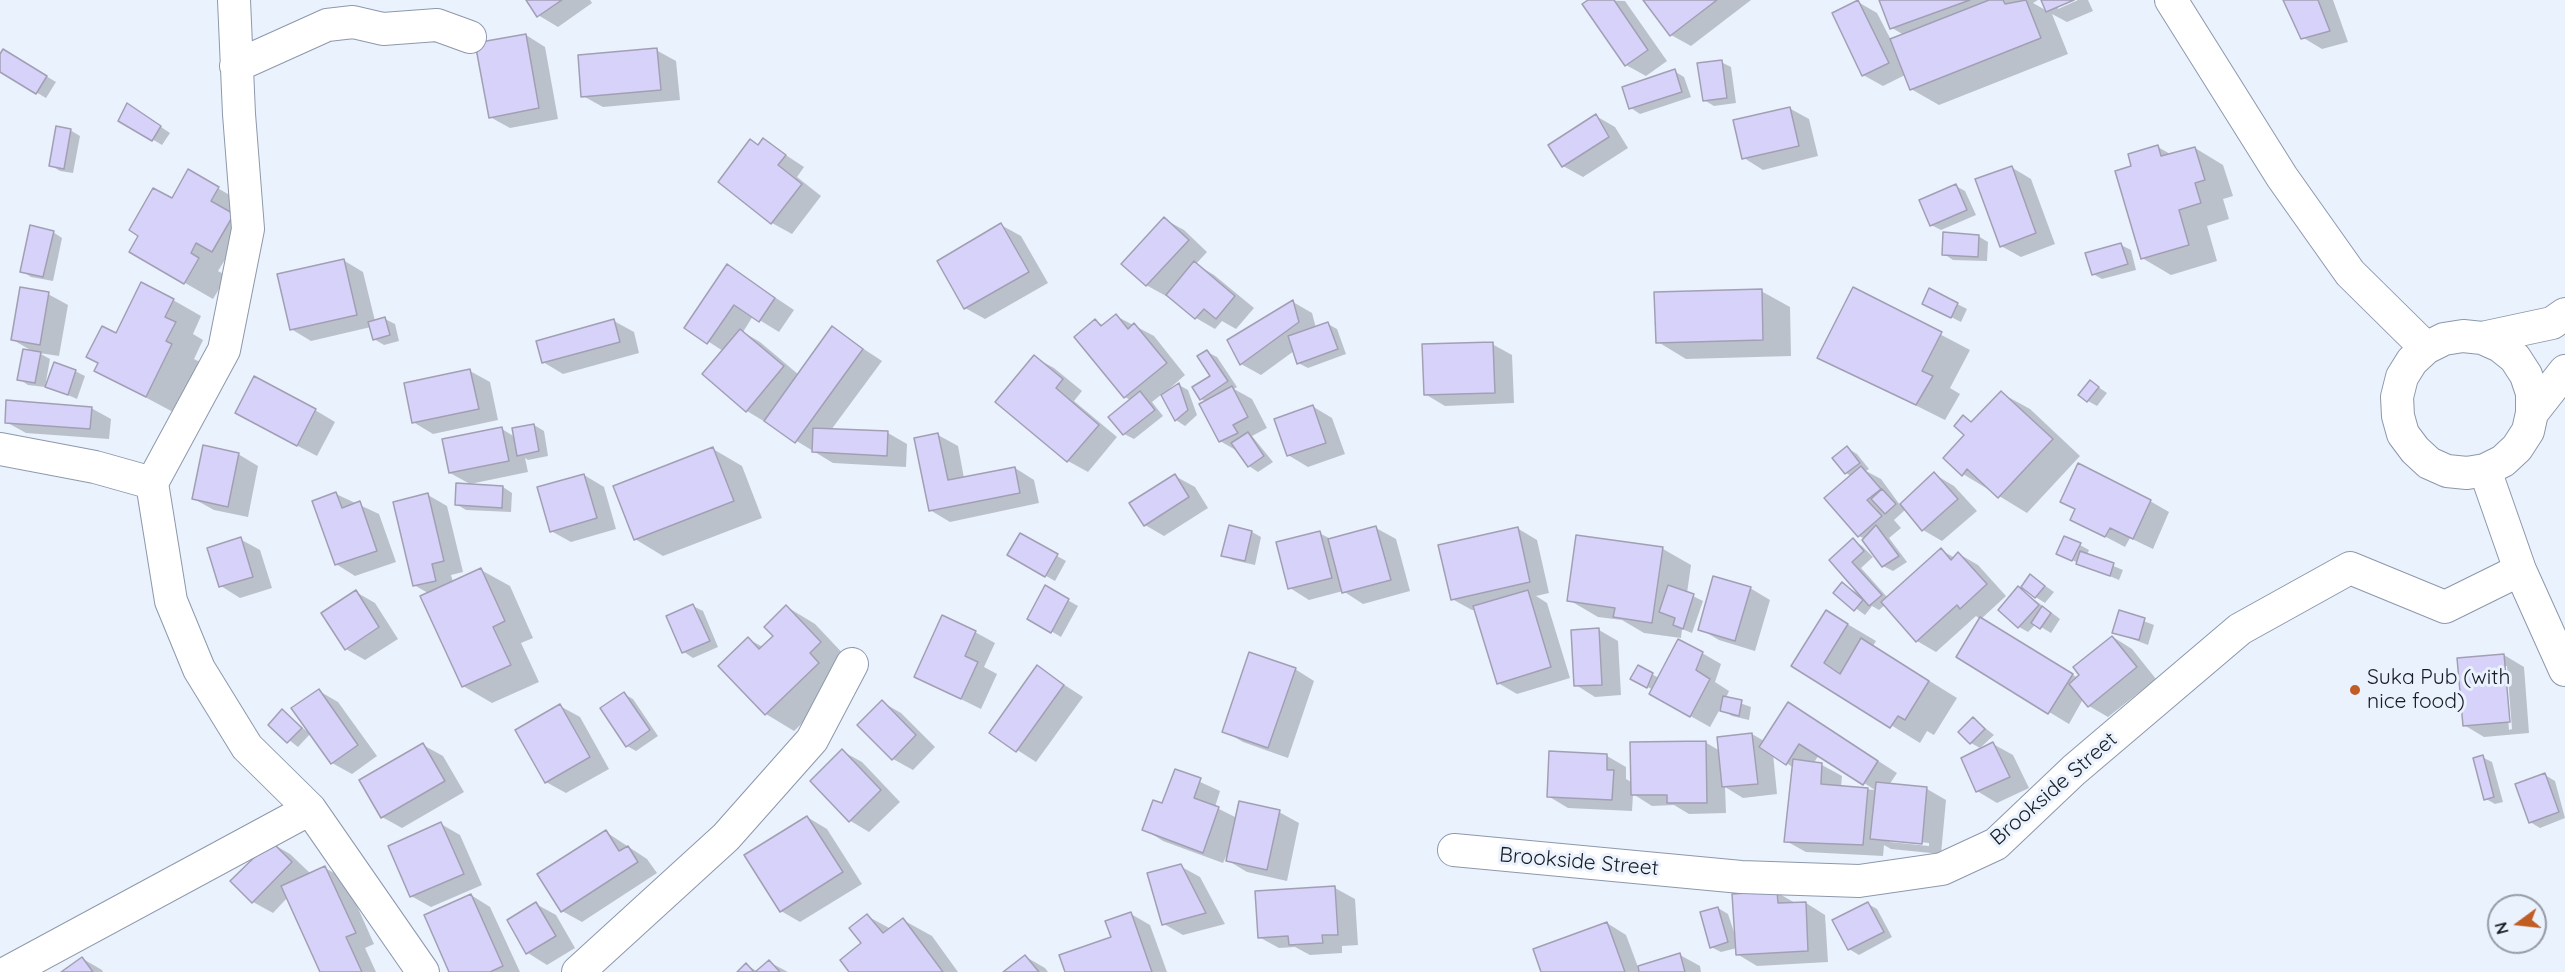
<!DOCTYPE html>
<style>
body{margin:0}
#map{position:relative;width:2565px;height:972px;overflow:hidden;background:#eaf2fe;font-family:Quicksand,sans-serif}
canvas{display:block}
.north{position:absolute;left:2487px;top:894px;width:60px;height:60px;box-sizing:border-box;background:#eaf2fe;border:2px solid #969ca6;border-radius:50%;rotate:255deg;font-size:16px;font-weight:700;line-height:24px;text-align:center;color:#171b22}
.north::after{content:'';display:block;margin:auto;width:21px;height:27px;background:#c05d25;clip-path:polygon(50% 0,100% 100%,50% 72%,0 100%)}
</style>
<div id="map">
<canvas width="2565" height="972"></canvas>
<div class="north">N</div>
</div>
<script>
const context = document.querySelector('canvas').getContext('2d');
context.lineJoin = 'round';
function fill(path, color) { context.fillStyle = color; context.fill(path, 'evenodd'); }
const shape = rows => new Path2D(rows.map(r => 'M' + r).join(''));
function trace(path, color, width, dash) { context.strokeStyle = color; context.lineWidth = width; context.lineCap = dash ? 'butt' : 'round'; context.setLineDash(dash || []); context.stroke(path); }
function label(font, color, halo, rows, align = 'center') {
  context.font = font + ' Quicksand,sans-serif'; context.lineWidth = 6; context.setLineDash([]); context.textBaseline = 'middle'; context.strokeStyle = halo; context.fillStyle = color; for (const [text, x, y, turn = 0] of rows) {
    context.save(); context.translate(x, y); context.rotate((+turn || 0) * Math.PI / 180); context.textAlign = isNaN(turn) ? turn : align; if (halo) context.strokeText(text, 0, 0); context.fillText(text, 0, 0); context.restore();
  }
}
fill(shape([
 [528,0,590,0,592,3,558,27,538,15],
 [1591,0,1625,1,1667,61,1646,76,1626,65],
 [1645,0,1751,0,1691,46,1671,35],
 [1881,0,2038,0,2033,3,2047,11,2042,0,2070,0,2058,5,2058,9,2078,0,2088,0,2093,11,2067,22,2052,14,2068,54,1939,105,1911,89,1905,75,1883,86,1863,75,1858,2,1877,13,1891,40,1904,35,1892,28],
 [2285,0,2333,0,2348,42,2322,49,2302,37],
 [526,35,545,47,558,119,510,128,490,117],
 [656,50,676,61,680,100,603,107,583,96],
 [4,51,56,82,46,98,0,71,0,57],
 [1721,62,1731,67,1736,103,1714,106,1704,100],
 [1674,71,1684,77,1691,97,1640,114,1631,108],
 [1789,108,1809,119,1818,156,1763,170,1744,158],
 [137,111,170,133,162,145,120,120],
 [1596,116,1615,127,1628,148,1583,177,1563,166],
 [70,130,80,136,73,173,60,171,50,165],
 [763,140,804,167,797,177,821,196,792,234,772,223],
 [2158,147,2172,155,2195,148,2223,165,2233,196,2223,199,2229,219,2207,226,2217,261,2171,275,2142,258,2133,167],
 [2011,167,2031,179,2055,244,2021,257,2001,246],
 [188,171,247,205,241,267,226,258,218,271,227,276,213,299,131,252,172,200],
 [1956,186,1965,191,1976,215,1941,230,1931,225],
 [1164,219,1184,230,1207,252,1196,264,1214,275,1254,308,1236,329,1222,321,1215,329,1196,318,1168,294,1166,296,1146,285],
 [1001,225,1021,236,1048,283,985,319,965,308],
 [53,232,62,238,53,281,31,277,22,271],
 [1978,236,1988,242,1987,261,1953,260,1944,254],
 [2121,245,2131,250,2136,270,2102,279,2093,274],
 [343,260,363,272,375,321,385,319,395,324,399,341,384,345,374,339,371,327,311,341,291,329],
 [728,266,794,310,779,332,753,316,743,332,760,342,799,375,832,328,882,361,831,430,888,433,907,444,906,467,833,463,747,411,723,351,686,327],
 [1854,289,1970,350,1950,388,1960,394,1945,420,1819,357],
 [1930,290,1967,309,1961,322,1933,308],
 [1761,291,1790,307,1791,356,1686,359,1658,342],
 [48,294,68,305,59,356,39,353,50,359,45,387,28,385,19,379,34,352,13,340],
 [173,300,201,316,193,334,203,340,194,359,200,362,175,413,96,371,117,335],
 [1293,302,1312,313,1316,328,1328,324,1337,329,1346,354,1308,368,1298,363,1294,351,1261,375,1241,364],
 [1116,316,1154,336,1185,375,1169,389,1170,391,1179,385,1188,390,1197,415,1185,426,1176,420,1162,394,1152,402,1163,416,1134,439,1124,434,1110,417,1130,400,1125,397,1096,321,1104,326],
 [614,321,634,332,639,353,563,374,543,362],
 [1492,344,1512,355,1514,403,1445,406,1425,394],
 [1207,352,1217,357,1237,387,1234,389,1252,399,1267,428,1252,436,1273,462,1258,472,1249,466,1239,452,1220,441,1207,402,1201,399,1212,377],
 [1034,357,1054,368,1082,391,1074,401,1117,437,1088,472,1068,461,997,401],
 [75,371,85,376,77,399,47,386],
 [470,371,490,382,498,420,433,434,413,422],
 [2091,382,2107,393,2097,406,2088,401],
 [2001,393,2030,409,2080,456,2027,513,1963,474,1966,435,1964,417,1973,423],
 [1312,406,1332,418,1345,454,1308,467,1288,455],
 [91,408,111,419,109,439,26,433,6,422],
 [315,410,335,422,317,456,256,424],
 [534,425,544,431,548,456,528,460,525,458,528,472,470,484,450,473,502,429,515,437],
 [938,435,958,446,964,478,1015,468,1034,480,1039,503,950,522,930,510],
 [1847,448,1857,454,1869,469,1866,471,1881,479,1900,505,1934,474,1954,486,1977,511,1942,541,1923,530,1906,509,1894,520,1901,528,1889,538,1907,562,1893,571,1883,566,1865,539,1859,536,1851,476,1846,473],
 [713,449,742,466,762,518,663,556,635,539],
 [238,454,258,466,248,517,214,510,194,499],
 [584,475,604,487,616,529,571,542,551,531],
 [1175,476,1195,487,1208,508,1164,536,1145,525],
 [503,487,512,493,511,512,466,510,456,504],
 [336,494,379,514,396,562,355,576,336,564],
 [428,495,447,506,463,572,451,575,453,582,481,570,510,586,533,638,521,643,539,682,492,703,463,686,428,593,414,585],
 [2150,501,2169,512,2153,549,2130,538,2125,547,2072,519,2076,510],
 [1376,528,1396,539,1410,591,1363,604,1343,591,1309,600,1290,588,1319,533,1331,539],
 [1517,528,1537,540,1549,593,1536,596,1547,603,1570,678,1517,694,1498,683,1476,610,1472,610,1452,599],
 [1252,532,1261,537,1255,565,1233,560,1223,555],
 [1020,535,1066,561,1055,581,1009,555],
 [240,539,260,550,272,588,240,598,221,586],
 [1853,540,1862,546,1873,557,1861,568,1888,598,1941,550,1955,558,1959,554,1978,565,2006,596,1981,619,2078,678,2113,637,2132,649,2156,679,2108,717,2089,706,2083,699,2069,724,1958,657,1980,619,1976,616,1936,652,1917,641,1885,605,1879,610,1872,606,1865,615,1835,593,1842,584,1861,595,1831,560],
 [2080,545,2089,550,2087,555,2123,570,2119,580,2067,558],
 [1663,549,1691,565,1687,593,1703,601,1692,633,1682,629,1681,638,1644,633,1622,620,1598,617,1569,600],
 [2031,576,2054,592,2045,603,2031,594],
 [1046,588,1078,606,1061,637,1029,618],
 [1750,588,1770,600,1755,651,1719,640,1700,629],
 [2019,588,2060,619,2051,633,2036,624,2028,632,2019,627],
 [356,592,375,603,398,639,365,660,346,649],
 [693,606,703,611,718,647,693,658,684,652,668,617],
 [787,607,815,624,849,660,847,680,794,731,766,714,748,639,763,647,775,636],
 [1827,612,1876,641,1873,646,1957,698,1934,735,1927,731,1920,743,1794,665],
 [2120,612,2154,625,2148,645,2114,632],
 [1599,630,1618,641,1621,695,1595,697,1576,685],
 [975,632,995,643,984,667,997,674,981,709,916,677],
 [1702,653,1721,664,1715,682,1729,691,1726,698,1751,707,1749,720,1732,716,1720,709,1710,727,1651,694,1653,690,1632,678,1638,667,1659,678],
 [2504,655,2524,667,2529,733,2484,737,2464,725],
 [2504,666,2507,666,2512,729,2509,730],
 [1037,667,1083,697,1036,762,991,733],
 [1295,669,1314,681,1288,758,1243,742,1224,731],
 [319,691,338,702,377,756,352,774,332,763,311,733,298,747,270,725,282,711,309,733],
 [624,694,633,699,658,736,636,751,627,746],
 [882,702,901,713,935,747,913,770,893,759],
 [560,706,580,717,609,769,566,793,546,782],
 [1808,716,1897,773,1889,785,1927,789,1946,800,1941,854,1891,849,1884,845,1883,856,1806,852,1786,841,1794,768,1773,754,1777,794,1743,798,1725,787,1726,813,1689,814,1674,805,1652,806,1633,794,1632,811,1568,808,1548,796,1607,756,1626,767,1626,779,1633,783,1705,742,1720,751,1752,734,1764,741],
 [1819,755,1864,783,1875,790,1841,787,1842,776,1822,765,1813,764],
 [1890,839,1929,843,1929,846,1890,842],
 [1974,719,1994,735,1980,748,1971,743],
 [1993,744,2013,755,2029,788,1997,803,1977,791],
 [423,745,443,756,464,792,402,828,382,817],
 [842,751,862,762,900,802,869,832,849,820],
 [2482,757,2492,762,2503,802,2495,804,2486,799],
 [1176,771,1220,791,1215,807,1237,818,1279,812,1299,823,1287,881,1247,872,1227,860,1230,848,1223,863,1163,841,1144,829,1163,805],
 [2545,775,2555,781,2565,818,2540,828,2530,822],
 [807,817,827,829,862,884,800,922,781,911],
 [441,824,460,835,482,885,431,907,411,896],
 [606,832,647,859,657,873,582,922,562,911],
 [271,843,290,854,311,874,325,868,345,879,374,944,365,948,376,972,322,972,288,897,273,913,253,902],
 [1180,866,1200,877,1225,924,1183,935,1164,924],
 [1335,888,1355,899,1358,945,1342,946,1342,953,1310,955,1295,947,1279,948,1259,937,1256,892],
 [1776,892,1797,904,1806,903,1825,915,1828,962,1757,966,1737,954,1737,948,1721,952,1711,947,1718,908,1728,914,1736,938],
 [471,895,490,907,520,972,451,972],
 [536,904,556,915,575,948,547,965,528,953,509,921],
 [1868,904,1877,909,1892,937,1859,955,1849,949],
 [1131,914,1150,925,1167,972,1066,972,1113,938],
 [867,916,891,929,903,920,932,936,958,972,851,972,863,944],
 [1607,923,1626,935,1638,967,1680,955,1700,966,1701,972,1542,972],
 [1026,957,1045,968,1048,972,1005,972],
 [83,959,102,970,103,972,64,972],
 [769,962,788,972,739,972,747,965,758,972]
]), '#0003');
const building = shape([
 [526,0,562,0,537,17,526,0],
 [1588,0,1614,0,1648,50,1625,66,1582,4,1588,0],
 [1643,0,1717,0,1670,36,1643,0],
 [1858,0,1889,63,1862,76,1832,13,1858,0],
 [1879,0,1970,0,1890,29,1879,0],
 [1989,0,2003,0,2005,4,2026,0,2041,38,1910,90,1890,39,1989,0],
 [2041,0,2074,0,2046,12,2041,0],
 [2283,0,2318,0,2330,31,2301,39,2283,0],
 [526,34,539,108,489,118,475,43,526,34],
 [657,48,661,90,581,97,578,55,657,48],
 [3,49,47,76,36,94,0,72,0,54,3,49],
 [1722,60,1727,98,1703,101,1697,63,1722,60],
 [1675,69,1682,92,1629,109,1622,87,1675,69],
 [127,103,161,126,152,141,118,121,127,103],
 [1790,107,1799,146,1742,159,1733,120,1790,107],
 [1596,114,1609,137,1562,167,1548,145,1596,114],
 [56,126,71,129,64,169,49,166,56,126],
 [763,138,786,155,778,165,802,184,771,224,718,182,750,139,758,145,763,138],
 [2158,145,2161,156,2195,147,2205,180,2195,183,2201,203,2179,210,2189,245,2141,259,2115,171,2131,166,2128,154,2158,145],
 [2012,166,2036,233,2000,247,1975,179,2012,166],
 [188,169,219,187,211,201,234,214,212,252,196,243,191,253,199,258,184,284,129,252,138,236,129,230,153,188,172,198,188,169],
 [1956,184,1967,210,1930,226,1919,200,1956,184],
 [1164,217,1189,240,1146,286,1121,264,1164,217],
 [1001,223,1029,272,964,309,937,261,1001,223],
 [30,225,54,231,43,277,20,272,30,225],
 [1943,232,1979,235,1978,257,1942,255,1943,232],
 [2121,243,2128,264,2092,275,2085,253,2121,243],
 [344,259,357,315,290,330,277,274,344,259],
 [1194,261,1235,296,1216,319,1204,309,1195,319,1166,295,1194,261],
 [727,264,775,298,759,322,734,305,707,344,684,328,727,264],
 [141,282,174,299,165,317,176,322,166,341,172,344,146,397,94,371,98,363,86,357,102,326,116,333,141,282],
 [20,287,49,292,40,345,11,340,20,287],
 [1853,287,1942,332,1922,371,1933,376,1916,405,1817,358,1853,287],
 [1929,288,1958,303,1951,318,1922,304,1929,288],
 [1762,289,1763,340,1656,343,1654,292,1762,289],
 [1293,300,1299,322,1240,365,1227,340,1293,300],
 [1116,314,1128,329,1134,323,1167,363,1124,398,1074,337,1095,319,1101,326,1116,314],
 [385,317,390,335,373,340,368,322,385,317],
 [614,319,620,342,542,363,536,341,614,319],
 [1328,322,1338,349,1297,364,1288,336,1328,322],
 [832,326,863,349,795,443,764,421,832,326],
 [740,329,784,366,746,412,702,374,740,329],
 [1493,342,1495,393,1424,395,1422,344,1493,342],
 [23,349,41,352,35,383,17,380,23,349],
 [1207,350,1228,381,1200,400,1192,387,1210,376,1197,356,1207,350],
 [1034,355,1063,379,1056,388,1099,425,1067,462,995,402,1034,355],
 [54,362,76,370,68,395,45,387,54,362],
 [470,369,479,409,412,423,404,383,470,369],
 [254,376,316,409,297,446,235,413,254,376],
 [2090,380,2099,387,2087,402,2078,395,2090,380],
 [1179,383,1188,410,1175,421,1161,395,1179,383],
 [1232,386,1248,417,1233,425,1238,433,1219,442,1199,404,1232,386],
 [1140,391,1155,410,1123,435,1108,417,1140,391],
 [2001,391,2053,439,1998,498,1967,469,1962,476,1943,458,1964,435,1954,426,1963,415,1971,422,2001,391],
 [6,400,92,407,90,429,5,423,6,400],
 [1313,405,1326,443,1287,456,1274,419,1313,405],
 [534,424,539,451,517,456,512,428,534,424],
 [502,427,509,461,449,473,442,439,502,427],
 [813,428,888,431,887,456,812,452,813,428],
 [1248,432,1264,456,1248,467,1231,443,1248,432],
 [938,433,948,480,1015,467,1020,493,929,511,914,438,938,433],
 [203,445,239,453,228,507,192,499,203,445],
 [1847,446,1860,463,1845,474,1832,458,1847,446],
 [713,447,734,501,634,540,613,486,713,447],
 [2078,463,2151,500,2133,539,2110,528,2105,537,2070,520,2075,509,2060,502,2078,463],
 [1861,466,1881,489,1867,500,1882,516,1858,537,1824,498,1861,466],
 [1934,472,1958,499,1922,531,1900,504,1934,472],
 [584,474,597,518,550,532,537,487,584,474],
 [1175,474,1189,497,1144,526,1129,503,1175,474],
 [456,483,503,486,502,508,455,505,456,483],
 [1882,489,1896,504,1885,514,1871,499,1882,489],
 [336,492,342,508,360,501,377,551,335,565,312,501,336,492],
 [428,493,444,561,432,564,436,581,413,586,393,502,428,493],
 [1229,525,1252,531,1245,561,1221,556,1229,525],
 [1876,525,1899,556,1882,567,1862,540,1876,525],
 [1376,526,1391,580,1342,593,1328,539,1376,526],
 [1518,527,1530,582,1451,600,1438,545,1518,527],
 [1320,531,1332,578,1288,589,1276,542,1320,531],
 [1020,533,1058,554,1045,577,1007,555,1020,533],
 [1576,535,1663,547,1652,623,1613,617,1615,608,1567,601,1576,535],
 [2064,536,2081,543,2072,561,2056,554,2064,536],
 [241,537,253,577,219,587,207,548,241,537],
 [1853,538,1864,551,1852,562,1882,595,1869,606,1829,560,1853,538],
 [1941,548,1951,560,1958,552,1987,584,1960,609,1957,605,1916,642,1881,602,1941,548],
 [2080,551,2114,563,2110,576,2076,564,2080,551],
 [481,568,505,621,493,627,511,665,462,687,420,596,481,568],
 [2030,574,2045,586,2035,598,2021,587,2030,574],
 [1713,576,1751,587,1735,641,1698,630,1713,576],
 [1842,582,1863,600,1854,611,1833,593,1842,582],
 [1045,585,1069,599,1051,633,1027,619,1045,585],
 [1668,585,1694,594,1683,629,1673,625,1675,618,1659,612,1668,585],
 [2018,586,2039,605,2018,628,1998,610,2018,586],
 [356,590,379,627,345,650,321,613,356,590],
 [1528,590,1551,667,1497,684,1473,606,1528,590],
 [693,604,710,641,682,653,666,616,693,604],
 [786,605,821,642,810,653,819,663,765,715,718,666,748,637,759,649,773,636,764,627,786,605],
 [2042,606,2051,613,2040,629,2031,623,2042,606],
 [1826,610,1848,624,1824,663,1840,674,1861,638,1929,681,1905,720,1898,716,1890,728,1791,666,1826,610],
 [2119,610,2145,618,2139,640,2112,633,2119,610],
 [942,615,976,631,965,656,978,662,961,699,914,677,942,615],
 [1980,617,2073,674,2048,714,1956,657,1980,617],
 [1599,628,1602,685,1574,686,1571,630,1599,628],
 [2112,636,2137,667,2088,707,2069,684,2079,675,2073,667,2112,636],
 [1678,639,1703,652,1696,670,1710,679,1690,717,1649,694,1678,639],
 [1249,652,1296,668,1268,748,1222,732,1249,652],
 [2504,654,2510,722,2463,726,2457,658,2504,654],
 [1037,665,1064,685,1016,752,989,733,1037,665],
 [1638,665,1653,673,1647,688,1630,679,1638,665],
 [319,689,358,745,331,764,291,708,319,689],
 [624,692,650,730,626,747,600,708,624,692],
 [1723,696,1742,700,1739,716,1720,711,1723,696],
 [882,700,916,735,892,760,857,725,882,700],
 [1788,702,1878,761,1863,785,1799,744,1786,765,1759,747,1788,702],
 [560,704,590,757,545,783,515,730,560,704],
 [282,709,302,728,287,743,268,725,282,709],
 [1973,717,1985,729,1970,744,1958,732,1973,717],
 [1752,733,1758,784,1722,787,1717,737,1752,733],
 [1706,741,1707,803,1667,803,1667,795,1631,795,1630,742,1706,741],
 [1993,742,2010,777,1976,792,1961,758,1993,742],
 [423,743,445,781,381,818,359,780,423,743],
 [842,749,881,790,849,822,810,781,842,749],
 [1549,751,1607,754,1607,770,1614,770,1612,800,1547,797,1549,751],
 [2483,755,2494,797,2484,800,2473,758,2483,755],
 [1793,759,1822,763,1821,784,1868,788,1863,845,1784,842,1793,759],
 [1175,769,1201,778,1194,798,1219,807,1203,853,1142,830,1153,800,1162,803,1175,769],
 [2545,773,2559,812,2529,823,2515,784,2545,773],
 [1876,782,1927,787,1922,844,1870,839,1876,782],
 [1239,801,1280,810,1267,870,1226,861,1239,801],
 [807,816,843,872,780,912,744,855,807,816],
 [441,822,464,874,410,897,388,846,441,822],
 [606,830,619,851,628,846,638,862,561,912,537,874,606,830],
 [271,841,292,862,252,903,230,881,271,841],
 [1181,864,1206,913,1162,925,1147,873,1181,864],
 [325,866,356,933,346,937,362,972,320,972,281,886,325,866],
 [1335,886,1338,935,1322,935,1323,943,1289,945,1288,936,1258,938,1255,891,1335,886],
 [1777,891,1778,903,1806,902,1808,951,1736,955,1732,894,1777,891],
 [471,894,503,966,490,972,449,972,424,915,471,894],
 [536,902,556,936,526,954,507,920,536,902],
 [1868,902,1884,932,1848,950,1832,920,1868,902],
 [1718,907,1728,942,1710,948,1700,912,1718,907],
 [1131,912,1152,972,1065,972,1059,955,1111,937,1105,921,1131,912],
 [867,914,883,933,903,918,943,972,849,972,840,960,861,943,849,928,867,914],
 [1607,922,1625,972,1541,972,1533,949,1607,922],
 [1680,953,1685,972,1639,972,1638,966,1680,953],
 [1025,955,1039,972,1003,972,1025,955],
 [82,957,93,972,61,972,82,957],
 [769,960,780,972,755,972,769,960],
 [746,963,754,972,737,972,746,963]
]);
fill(building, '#d7d2f9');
trace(building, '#a29fb4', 1.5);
const minor = shape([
 [2171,0,2282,177,2350,273,2426,348],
 [236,66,327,25,353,22,383,29,437,25,470,37],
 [2482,338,2552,323,2565,314],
 [2532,413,2532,393,2526,375,2515,358,2500,346,2482,338,2463,336,2444,339,2426,348,2412,361,2402,377,2397,397,2398,416,2403,434,2415,450,2429,463,2447,471,2467,473,2485,470,2503,461,2517,448,2528,431,2532,413,2565,371],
 [0,449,95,467,152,483,171,601,199,669,247,747,310,809,423,972],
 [2485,470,2520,570,2565,670],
 [152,483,224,350,248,229,239,114,234,0],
 [1454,850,1741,877,1859,881,1942,869,1996,844,2074,770,2240,629,2350,568,2445,607,2520,570],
 [8,972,310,809],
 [578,972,726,837,812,740,852,664]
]);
trace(minor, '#8d98ab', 34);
trace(minor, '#fff', 32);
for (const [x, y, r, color] of [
 [2355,690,6,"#c05d25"]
]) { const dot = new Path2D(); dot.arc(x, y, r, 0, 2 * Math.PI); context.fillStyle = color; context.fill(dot); trace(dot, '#eaf2fe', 2); }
label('21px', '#171b22', '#eaf2fe', [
 ["Suka Pub (with",2367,678],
 ["nice food)",2367,702]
], 'left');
label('21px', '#171b22', '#eaf2fe', [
 ["Brookside Street",2054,789,-41],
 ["Brookside Street",1579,862,5]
]);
</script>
